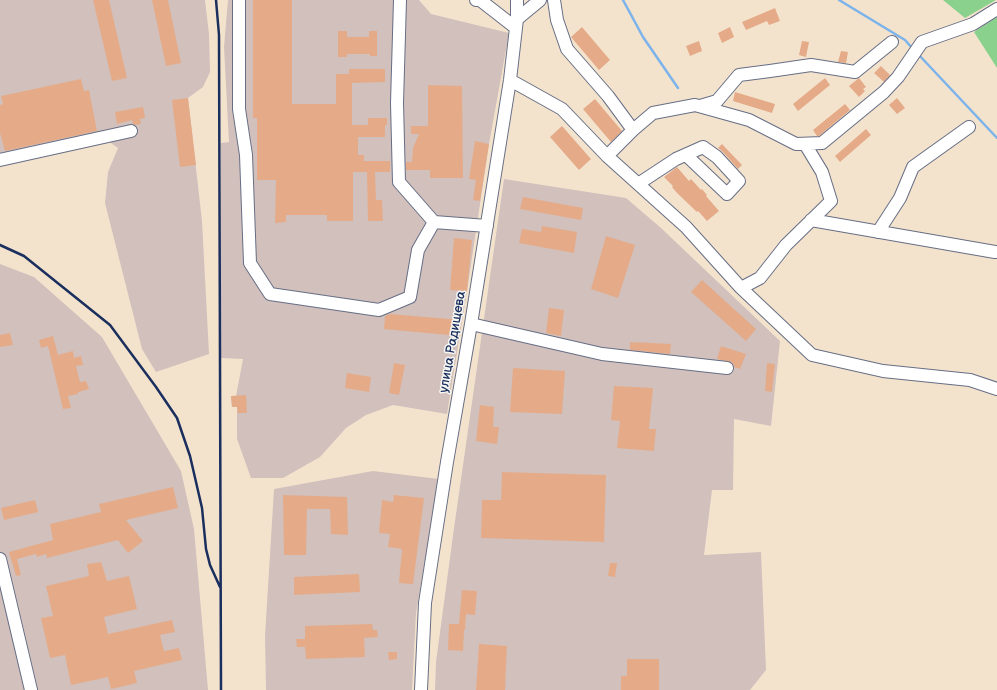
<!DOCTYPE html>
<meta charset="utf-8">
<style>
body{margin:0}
canvas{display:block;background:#f3e3cd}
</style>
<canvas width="997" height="690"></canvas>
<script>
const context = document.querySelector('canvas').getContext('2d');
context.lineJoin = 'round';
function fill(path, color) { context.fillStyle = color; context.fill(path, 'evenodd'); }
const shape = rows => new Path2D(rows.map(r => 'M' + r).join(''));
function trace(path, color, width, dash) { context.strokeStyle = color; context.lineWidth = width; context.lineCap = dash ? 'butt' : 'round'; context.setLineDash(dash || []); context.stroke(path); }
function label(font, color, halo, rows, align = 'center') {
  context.font = font + ' "Balsamiq Sans",sans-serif'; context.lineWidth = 3; context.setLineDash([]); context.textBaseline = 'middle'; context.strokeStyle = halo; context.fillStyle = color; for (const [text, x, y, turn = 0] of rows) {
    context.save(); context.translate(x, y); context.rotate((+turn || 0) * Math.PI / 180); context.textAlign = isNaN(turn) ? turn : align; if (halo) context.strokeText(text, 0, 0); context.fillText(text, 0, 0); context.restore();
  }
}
fill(shape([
 [0,0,205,0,209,34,210,72,203,87,188,98,202,221,209,354,156,372,142,349,105,203,108,172,118,148,98,134,0,155],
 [228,0,419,0,431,14,509,33,489,144,467,291,447,414,393,405,366,415,346,428,320,457,283,478,251,478,237,439,237,407,232,407,231,396,236,396,243,359,221,358,221,143,229,142,224,47],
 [504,179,626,198,661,228,780,341,771,426,734,419,733,490,712,490,704,555,761,552,766,670,750,690,435,690,436,662,454,528],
 [0,264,34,277,102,337,181,471,194,529,208,690,0,690],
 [373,471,439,479,416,613,412,690,266,690,265,636,274,489]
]), '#d1c0bc');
fill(shape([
 [943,0,996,0,965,18],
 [997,17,997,68,974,32]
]), '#89d18d');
trace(shape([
 [623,0,643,37,678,88],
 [839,0,905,40,913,49],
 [918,54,997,138]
]), '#7cb3eb', 2.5);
fill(shape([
 [93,0,109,0,127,78,112,81],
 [152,0,168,0,181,63,166,66],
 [253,0,292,0,292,104,336,104,336,74,349,74,349,69,385,69,385,82,352,83,352,125,368,125,368,118,387,118,387,125,385,125,385,137,358,137,358,155,364,155,364,161,390,161,390,172,375,172,376,200,382,200,383,221,368,221,367,172,353,172,353,221,327,221,327,215,286,215,286,222,275,223,276,180,257,180,257,118,253,118],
 [775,8,780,21,769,25,767,21,746,30,742,22],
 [582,27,610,60,599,70,571,37],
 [730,27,734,37,722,43,718,33],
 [338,31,347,31,347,37,369,37,369,31,377,31,377,56,370,56,370,54,347,54,347,57,338,57],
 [699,41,702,51,690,56,686,46],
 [802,41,809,42,806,57,799,55],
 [841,51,848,52,846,63,838,62],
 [881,66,890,75,884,82,874,73],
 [825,78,830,85,798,111,793,104],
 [859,78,866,87,863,89,865,91,859,97,849,86],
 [81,79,84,91,89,90,97,131,5,151,0,133,0,105,3,104,1,96],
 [428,85,462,86,463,178,430,178,430,170,406,170,406,162,412,162,413,148,419,134,411,134,411,126,428,126],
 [735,92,775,104,772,113,733,101],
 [188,98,196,165,180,167,172,100],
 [897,98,905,108,897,114,889,105],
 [595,99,622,131,611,142,583,109],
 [845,104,850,110,819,136,817,136,813,130],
 [143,107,145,118,140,119,141,124,135,125,133,124,132,120,117,124,115,112],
 [562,126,591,159,579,170,550,137],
 [866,129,871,135,840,162,835,156],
 [475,141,489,144,480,201,473,200,476,180,469,179],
 [722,144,742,165,738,169,723,152,718,148],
 [677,167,689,181,691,179,701,190,702,189,707,195,706,196,719,211,707,221,698,211,697,212,677,193,672,187,673,186,664,177],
 [523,197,583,208,581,220,520,209],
 [542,226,577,232,574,253,519,243,522,229,541,232],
 [606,236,635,245,618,298,591,289],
 [454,238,472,240,467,291,450,290],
 [702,280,756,329,746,341,691,292],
 [549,308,564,310,561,336,546,333],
 [390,314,461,320,459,336,384,329,385,316],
 [10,333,13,345,0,347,0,335],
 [53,336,58,355,73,351,74,358,81,356,83,365,76,366,80,382,86,381,89,389,78,392,78,394,68,396,71,408,63,409,48,346,41,348,39,340],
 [630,342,671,344,670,354,630,350],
 [721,346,746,354,740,369,734,367,734,365,731,362,717,359],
 [394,363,405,365,399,395,389,393],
 [767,363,775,364,772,392,765,391],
 [513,368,565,371,562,414,510,412],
 [347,373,371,377,369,392,345,388],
 [614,386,653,388,649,429,656,429,654,451,617,448,620,421,611,420],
 [246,395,247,413,238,413,237,407,232,407,231,396],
 [480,405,494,407,493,427,499,427,497,444,476,441],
 [502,472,606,475,604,542,481,538,482,500,501,500],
 [173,487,178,508,126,520,143,541,128,553,118,540,47,558,46,554,37,557,36,554,17,559,21,575,16,576,9,552,53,540,50,524,101,512,99,504],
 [283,495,347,497,348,535,331,534,330,509,307,509,306,555,284,555],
 [394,495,424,498,413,584,399,583,402,549,388,547,390,534,379,533,382,500,393,502],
 [35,500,38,512,4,520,1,508],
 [101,562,107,581,129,576,137,609,104,617,108,634,172,620,175,632,160,635,164,651,179,648,182,660,134,671,137,683,111,689,108,677,71,685,65,655,50,658,41,618,53,616,46,586,89,576,87,564],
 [610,563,617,563,615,577,608,576],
 [359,574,360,592,294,595,294,577],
 [462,590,477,591,475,615,466,614,465,630,464,630,463,651,448,650,449,624,459,624],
 [372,624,373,630,377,630,378,637,364,638,365,657,306,659,305,647,297,647,296,639,305,639,305,626],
 [479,644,507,646,505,690,476,690],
 [388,652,397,652,397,659,389,660],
 [627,659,659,659,659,690,621,690,621,676,627,676]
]), '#e5ab89');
const minor = shape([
 [239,0,239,109,246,155,250,263,270,294,379,310,410,297,418,250,434,222,487,226],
 [400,0,397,103,399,182,434,222],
 [476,0,480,0,516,28],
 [554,0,557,20,567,49,608,96,633,130],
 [517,19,540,0],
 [510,80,562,109,607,156,633,130,653,113,695,105,749,120,796,144,822,143,884,92,898,77,922,42,973,24,997,9],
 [700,106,717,101,739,75,770,71,811,65,855,72,892,42],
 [607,156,686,227,741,288,812,355,883,371,970,380,997,389],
 [0,160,131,131],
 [638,184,676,159,703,147,717,157,739,181,727,194,686,155],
 [811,220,995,252],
 [878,232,900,198,913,167,969,127],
 [741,288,760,278,786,245,831,201,822,172,805,144],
 [471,324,602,354,727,368],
 [0,559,31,690],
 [421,690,425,603,447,462,471,324,510,80,517,19,517,0]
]);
trace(minor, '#676e85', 14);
trace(minor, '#fff', 12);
trace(shape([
 [216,0,219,35,221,690],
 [0,245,24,256,110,325,156,387,177,418,190,456,202,508,206,549,210,565,220,587]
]), '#1b2f5e', 2.5);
label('13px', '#1b2f5e', '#f6f6f2', [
 ["улица Радищева",453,342,-80]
]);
</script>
